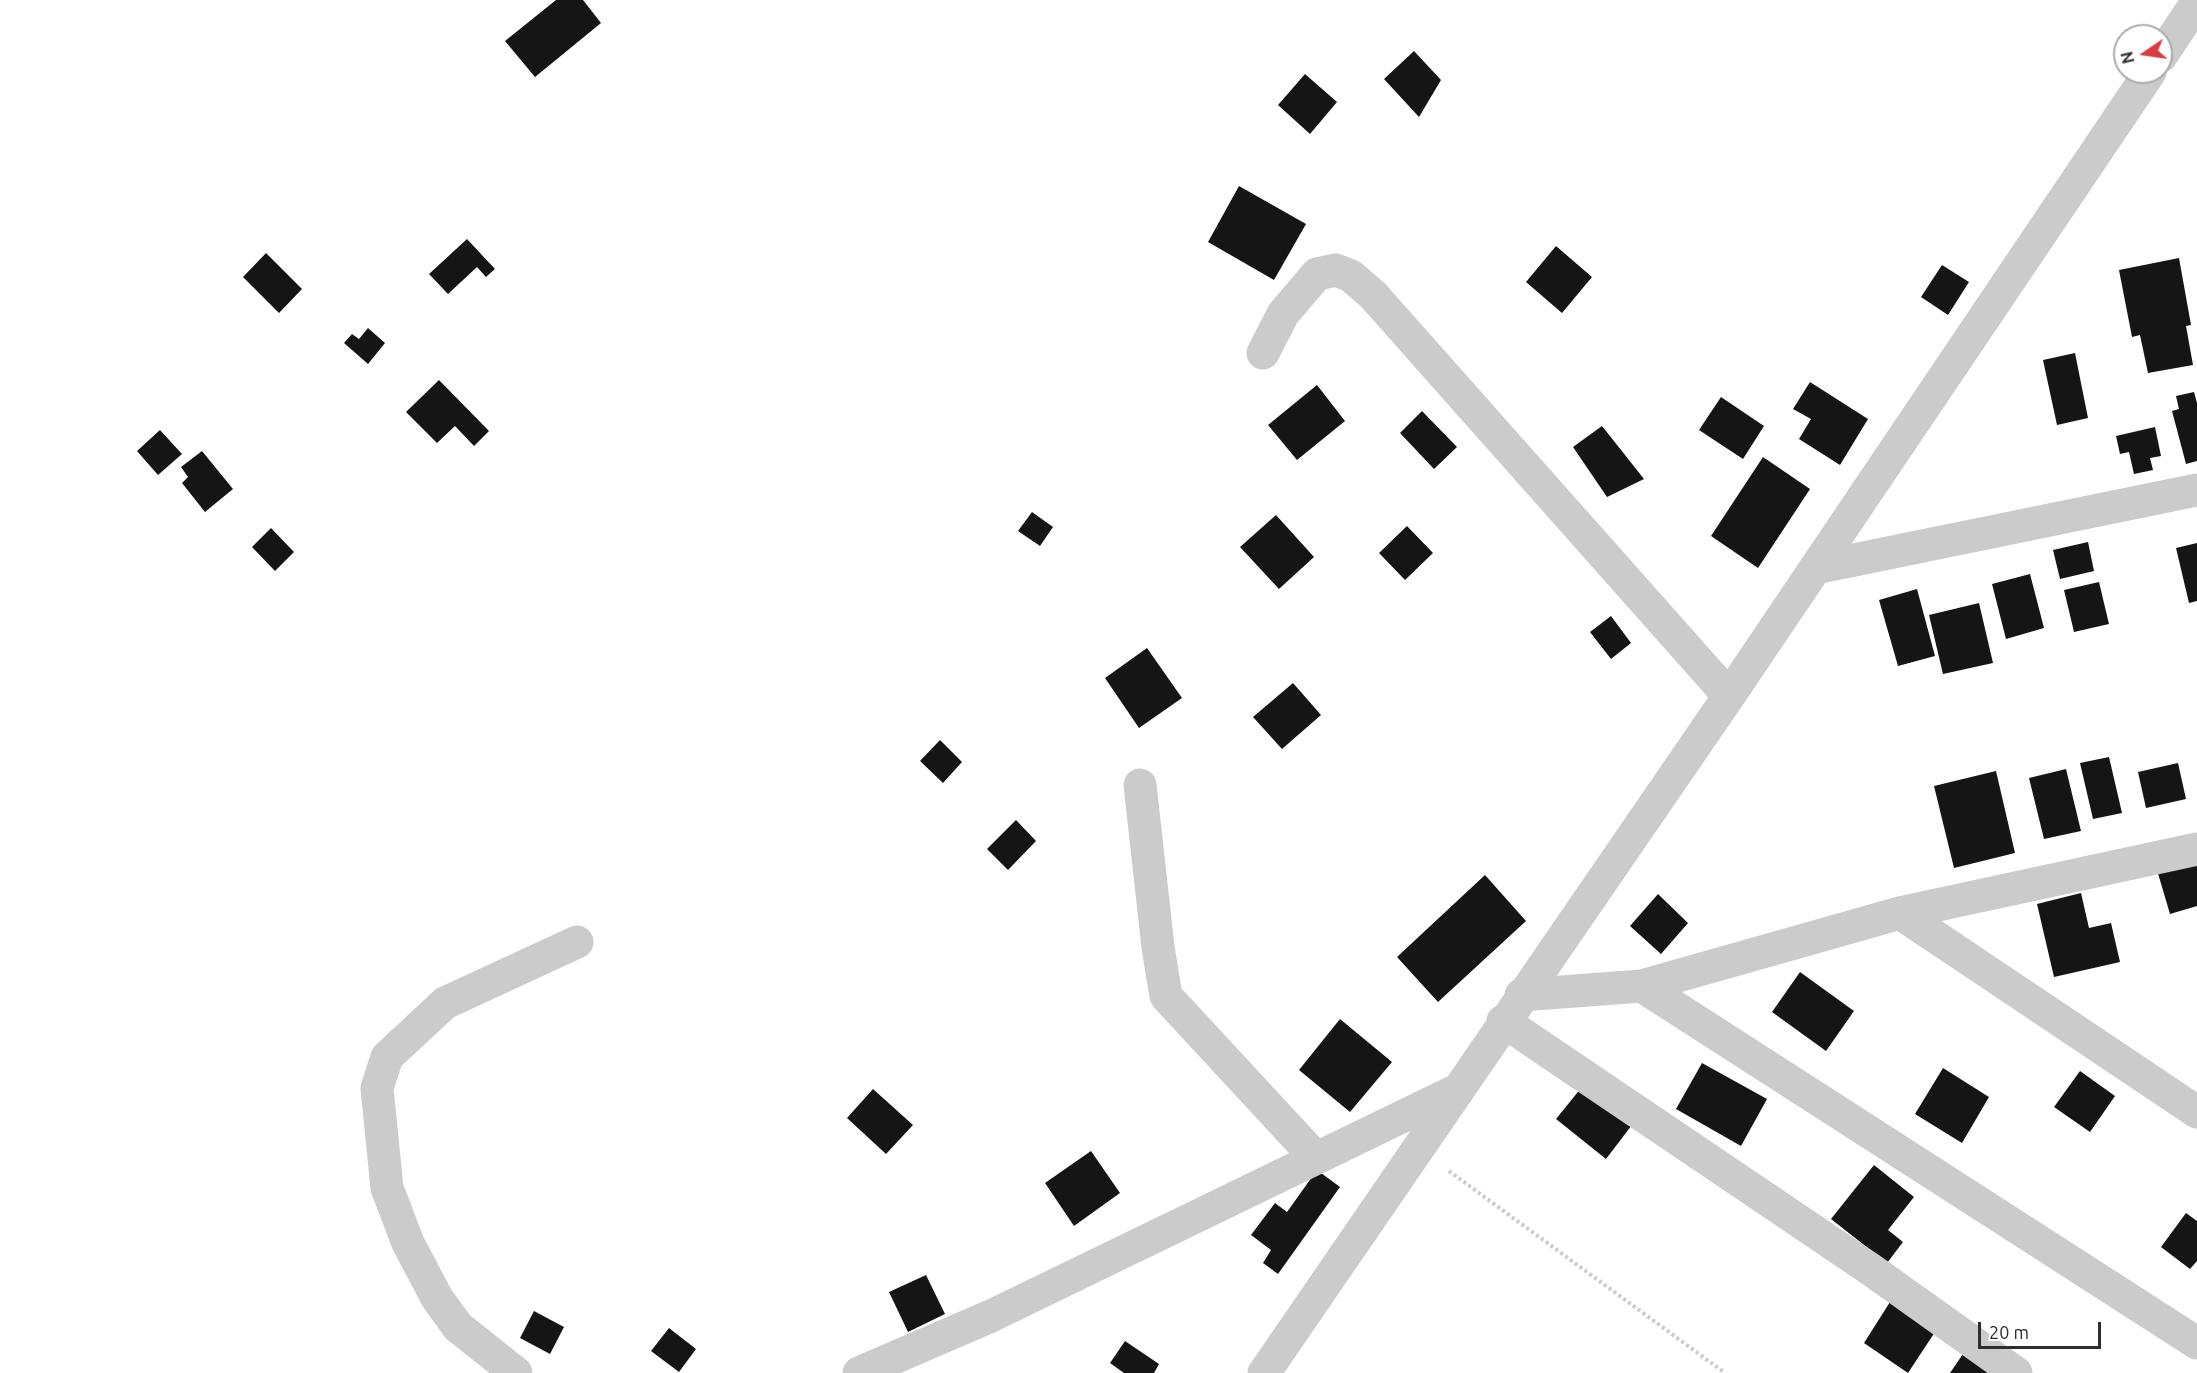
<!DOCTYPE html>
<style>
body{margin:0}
#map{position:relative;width:2197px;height:1373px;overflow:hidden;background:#fff;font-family:Ubuntu,sans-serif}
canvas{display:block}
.north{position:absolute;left:2113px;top:24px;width:60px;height:60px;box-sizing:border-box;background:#fff;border:2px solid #ababab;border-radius:50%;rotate:257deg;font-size:16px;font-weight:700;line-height:24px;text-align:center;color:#2e2e2e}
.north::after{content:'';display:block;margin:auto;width:21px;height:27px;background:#d83d42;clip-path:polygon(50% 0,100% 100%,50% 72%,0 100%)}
.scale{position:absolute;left:1978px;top:1322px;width:123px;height:27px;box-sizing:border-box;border:3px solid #2e2e2e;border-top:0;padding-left:8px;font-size:18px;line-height:21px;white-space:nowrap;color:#2e2e2e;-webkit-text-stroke:4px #fff;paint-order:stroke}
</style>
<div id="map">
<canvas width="2197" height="1373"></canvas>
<div class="north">N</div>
<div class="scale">20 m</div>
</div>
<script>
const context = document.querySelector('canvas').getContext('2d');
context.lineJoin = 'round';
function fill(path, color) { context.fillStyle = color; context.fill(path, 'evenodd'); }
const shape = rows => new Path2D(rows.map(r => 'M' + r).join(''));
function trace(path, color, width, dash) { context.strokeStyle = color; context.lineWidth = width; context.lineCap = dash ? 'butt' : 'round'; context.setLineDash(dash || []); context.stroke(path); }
fill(shape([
 [556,0,583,0,601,23,535,77,505,41],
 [1414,51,1441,80,1419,117,1384,79],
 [1305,74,1337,102,1310,134,1278,105],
 [1239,186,1306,224,1274,280,1208,242],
 [467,239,495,269,486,277,477,267,448,294,429,274],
 [1556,246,1592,277,1562,313,1526,282],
 [266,253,302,289,279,313,243,277],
 [2179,258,2191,325,2186,326,2193,365,2148,373,2140,335,2132,337,2119,270],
 [1942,265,1969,282,1948,315,1921,297],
 [368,328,385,343,368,364,344,343,352,334,359,339],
 [2075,353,2088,418,2057,425,2043,360],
 [439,380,489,431,474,446,455,426,437,443,406,412],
 [1810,382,1868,419,1840,465,1799,439,1811,419,1793,409],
 [1317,385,1345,421,1297,460,1268,425],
 [2194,392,2197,403,2197,461,2186,464,2172,411,2179,409,2176,396],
 [1721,397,1764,426,1743,459,1699,430],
 [1422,411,1457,447,1434,469,1400,433],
 [1602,426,1644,479,1607,497,1573,447],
 [2155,427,2161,456,2150,458,2153,470,2134,474,2129,452,2120,454,2116,436],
 [160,430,182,454,158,475,137,451],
 [202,451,233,489,205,512,182,483,188,477,181,467],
 [1763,457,1810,489,1758,568,1711,536],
 [1032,512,1053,527,1040,546,1018,531],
 [1276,515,1314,557,1279,589,1240,547],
 [1407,526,1433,553,1405,580,1379,553],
 [271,528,294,552,275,571,252,547],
 [2088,542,2094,571,2060,579,2053,550],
 [2197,543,2197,601,2189,603,2176,548],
 [2030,574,2044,628,2006,639,1992,584],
 [2099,582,2109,624,2074,632,2064,590],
 [1917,589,1935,656,1898,666,1879,600],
 [1979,603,1993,663,1943,674,1929,615],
 [1611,616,1631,643,1611,659,1590,632],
 [1147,648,1182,698,1139,728,1105,678],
 [1293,683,1321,715,1282,749,1253,717],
 [940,740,962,762,943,783,920,761],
 [2109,757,2122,813,2093,819,2080,763],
 [2178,763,2186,799,2146,808,2138,772],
 [2066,769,2081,831,2044,839,2029,778],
 [1996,771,2015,853,1954,868,1934,786],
 [1016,820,1036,841,1008,870,987,849],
 [2197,858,2197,906,2170,914,2157,870],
 [1485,875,1526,921,1438,1002,1397,957],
 [2081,893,2089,928,2111,923,2120,962,2054,977,2037,904],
 [1658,894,1688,923,1661,954,1630,926],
 [1800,972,1854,1011,1826,1051,1772,1012],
 [1340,1019,1392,1062,1350,1112,1299,1070],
 [1702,1063,1767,1099,1741,1146,1676,1109],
 [1943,1068,1989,1097,1962,1143,1915,1114],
 [2080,1071,2115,1096,2090,1132,2054,1107],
 [1586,1082,1635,1121,1606,1159,1556,1119],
 [873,1089,913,1125,886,1154,847,1118],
 [1091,1151,1120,1193,1074,1226,1045,1183],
 [1874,1165,1914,1197,1888,1230,1903,1242,1887,1263,1831,1219],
 [1317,1170,1340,1187,1278,1274,1263,1263,1271,1250,1251,1235,1275,1203,1287,1212],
 [2186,1213,2197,1221,2197,1261,2190,1269,2161,1247],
 [926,1275,945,1314,908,1332,889,1292],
 [1890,1302,1935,1332,1908,1373,1864,1343],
 [534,1311,564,1327,550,1354,520,1338],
 [669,1328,696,1349,679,1372,651,1351],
 [1125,1341,1159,1364,1154,1373,1124,1373,1110,1363],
 [1967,1348,2004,1373,1950,1373]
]), '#151515');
trace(shape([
 [1449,1171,1725,1373]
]), '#cbcbcb', 4, [3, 3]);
trace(shape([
 [2161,56,2197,2],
 [1263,353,1283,314,1317,274,1336,270,1351,276,1373,295,1729,696],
 [1815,568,2197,490],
 [1140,785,1158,947,1166,996,1316,1158],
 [1900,913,2197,1112],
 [1642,986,2197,1343],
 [1521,995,1642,986,1900,913,2197,849],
 [1503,1021,1870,1269,2016,1373],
 [516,1373,458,1327,437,1298,408,1243,387,1188,377,1088,387,1057,445,1003,577,942],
 [859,1373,991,1316,1455,1091],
 [1264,1373,1729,696,2150,72]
]), '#cbcbcb', 33);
</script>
